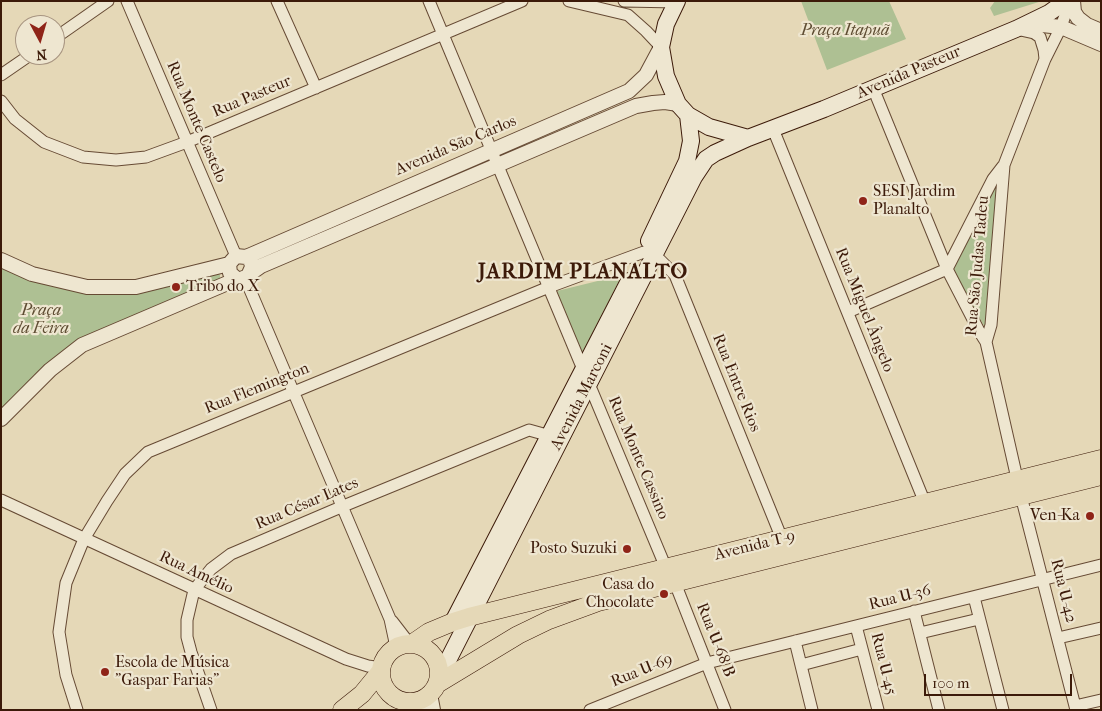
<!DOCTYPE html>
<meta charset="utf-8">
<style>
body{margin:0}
#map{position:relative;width:1102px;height:711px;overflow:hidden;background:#e5d8b7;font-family:"IM FELL French Canon",serif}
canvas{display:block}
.frame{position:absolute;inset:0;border:2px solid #3c1a09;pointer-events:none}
.north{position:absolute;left:15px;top:15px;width:50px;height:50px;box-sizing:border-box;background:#eee6d0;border:1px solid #a79480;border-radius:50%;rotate:174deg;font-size:14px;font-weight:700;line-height:20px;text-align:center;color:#3c1a09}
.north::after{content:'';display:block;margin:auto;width:18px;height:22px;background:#8f2418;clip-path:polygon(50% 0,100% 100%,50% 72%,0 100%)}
.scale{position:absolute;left:924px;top:674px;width:148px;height:22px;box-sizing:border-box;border:2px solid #3c1a09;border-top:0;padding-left:6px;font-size:15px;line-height:18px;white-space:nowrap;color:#3c1a09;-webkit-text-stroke:4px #eee6d0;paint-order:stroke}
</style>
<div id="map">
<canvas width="1102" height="711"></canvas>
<div class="frame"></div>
<div class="north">N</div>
<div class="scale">100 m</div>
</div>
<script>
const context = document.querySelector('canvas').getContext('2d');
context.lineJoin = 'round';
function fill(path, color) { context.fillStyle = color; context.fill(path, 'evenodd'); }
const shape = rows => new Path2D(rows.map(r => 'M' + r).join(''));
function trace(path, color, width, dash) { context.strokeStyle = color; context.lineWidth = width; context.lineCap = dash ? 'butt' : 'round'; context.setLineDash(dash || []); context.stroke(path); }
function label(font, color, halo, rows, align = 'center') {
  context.font = font + ' "IM FELL French Canon",serif'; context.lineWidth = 4.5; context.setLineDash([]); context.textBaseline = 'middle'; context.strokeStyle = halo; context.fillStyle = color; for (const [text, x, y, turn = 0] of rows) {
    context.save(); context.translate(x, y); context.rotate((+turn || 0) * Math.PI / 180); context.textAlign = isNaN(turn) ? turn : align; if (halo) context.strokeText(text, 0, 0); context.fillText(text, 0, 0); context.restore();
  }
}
fill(shape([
 [801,1,889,1,906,39,827,70],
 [995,1,1042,1,994,16,990,8],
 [1001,175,987,331,952,270],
 [1,265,87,290,215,272,220,275,220,280,82,340,1,412],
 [622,275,581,355,557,291]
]), '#aec093');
const minor = shape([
 [127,1,236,256],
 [277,1,316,88],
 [429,1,666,568],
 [569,1,628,15,646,31,661,47],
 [624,1,677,2],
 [1070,1,1061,27,1045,59,1004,165,991,325,986,342,1021,496,1076,710],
 [1016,29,1034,33,1040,37,1044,50,1045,59],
 [55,38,108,1],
 [1,75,30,55],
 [873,88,947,269,979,331,986,342],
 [1,101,15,119,44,142,83,157,116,160,146,157,187,142,522,1],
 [773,129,925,503],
 [245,278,390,619,396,647],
 [848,312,947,269,993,179,1003,166],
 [1,500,346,659,368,666,381,668],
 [675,583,725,710],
 [974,597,1003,710],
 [914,611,939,710],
 [392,621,409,643],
 [856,626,878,710],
 [920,633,979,619],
 [1058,638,1101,628],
 [795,641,812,710],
 [801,665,862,649],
 [1075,706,1101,700],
 [77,710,66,675,59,632,66,583,84,539,107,501,125,474,148,452,549,287,644,252,655,255,675,275,782,539],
 [211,710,191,652,187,637,187,620,194,590,211,569,231,554,341,507,529,430,554,437],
 [590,710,707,663,1101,565]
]);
const tertiary = shape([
 [1073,1,1074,12,1078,18,1087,25,1101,31],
 [1025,25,1042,25,1061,27,1101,44],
 [246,257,629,91,646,75,661,47],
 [1,260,32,274,87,287,136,287,229,264],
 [251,273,261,266,636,106,653,103,665,102,678,104],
 [1,419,50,370,82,345,237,279,241,279,248,276,252,267,251,261,246,257,236,256,229,264,230,273,237,279],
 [430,694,433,710],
 [415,701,420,710]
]);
const secondary = shape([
 [677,1,666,24,661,47,666,76,678,104,688,115,709,127,748,138],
 [649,241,687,161,691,141,688,115],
 [453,622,629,281],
 [439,678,694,177,706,159,715,153,748,138,824,109,1016,29,1049,13,1066,1]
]);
const primary = shape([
 [413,643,429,632,453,622,469,617,1101,459],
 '381 673a29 29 0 1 1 58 0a29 29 0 1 1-58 0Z',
 [437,684,518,635,549,620,598,602,1101,476],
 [342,710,362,694,380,672]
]);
trace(minor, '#664a34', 13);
trace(tertiary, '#664a34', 16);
trace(secondary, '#3c1a09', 18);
trace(primary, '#3c1a09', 19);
trace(minor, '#eee6d0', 11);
trace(tertiary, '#eee6d0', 14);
trace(secondary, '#eee6d0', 16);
trace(primary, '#e5d8b7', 18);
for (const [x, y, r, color] of [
 [863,201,5,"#8f2418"],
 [176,287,5,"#8f2418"],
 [1090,516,5,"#8f2418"],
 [627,549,5,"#8f2418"],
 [664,594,5,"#8f2418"],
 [105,672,5,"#8f2418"]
]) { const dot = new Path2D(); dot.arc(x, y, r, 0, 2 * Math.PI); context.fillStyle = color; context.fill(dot); trace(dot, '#eee6d0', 2); }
label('italic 16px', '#5e4c32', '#eee6d0', [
 ["Praça Itapuã",845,31],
 ["Praça",41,311],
 ["da Feira",41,329]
]);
label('16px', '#3c1a09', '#eee6d0', [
 ["Avenida Pasteur",909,73,-23],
 ["Rua Pasteur",252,97,-23],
 ["Rua Monte Castelo",196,122,67],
 ["Avenida São Carlos",456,146,-23],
 ["Rua São Judas Tadeu",978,266,-85],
 ["Rua Miguel Ângelo",864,310,68],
 ["Rua Entre Rios",736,383,68],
 ["Rua Flemington",257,389,-22],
 ["Avenida Marconi",582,397,-63],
 ["Rua Monte Cassino",638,458,67],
 ["Rua César Lates",307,504,-23],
 ["Avenida T-9",755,546,-14],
 ["Rua Amélio",196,573,25],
 ["Rua U-42",1063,591,76],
 ["Rua U-36",900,598,-14],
 ["Rua U-68 B",715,640,68],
 ["Rua U-45",883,664,76],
 ["Rua U-69",642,671,-22]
]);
label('16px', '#3c1a09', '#eee6d0', [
 ["SESI Jardim",873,192],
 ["Planalto",873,210],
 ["Tribo do X",186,287],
 ["Ven-Ka",1080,516,"right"],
 ["Posto Suzuki",617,549,"right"],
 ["Casa do",654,585,"right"],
 ["Chocolate",654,603,"right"],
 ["Escola de Música",115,663],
 ["\"Gaspar Farias\"",115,681]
], 'left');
context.letterSpacing = '1px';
label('bold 21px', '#3c1a09', '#eee6d0', [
 ["JARDIM PLANALTO",583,273]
]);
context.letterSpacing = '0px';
</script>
